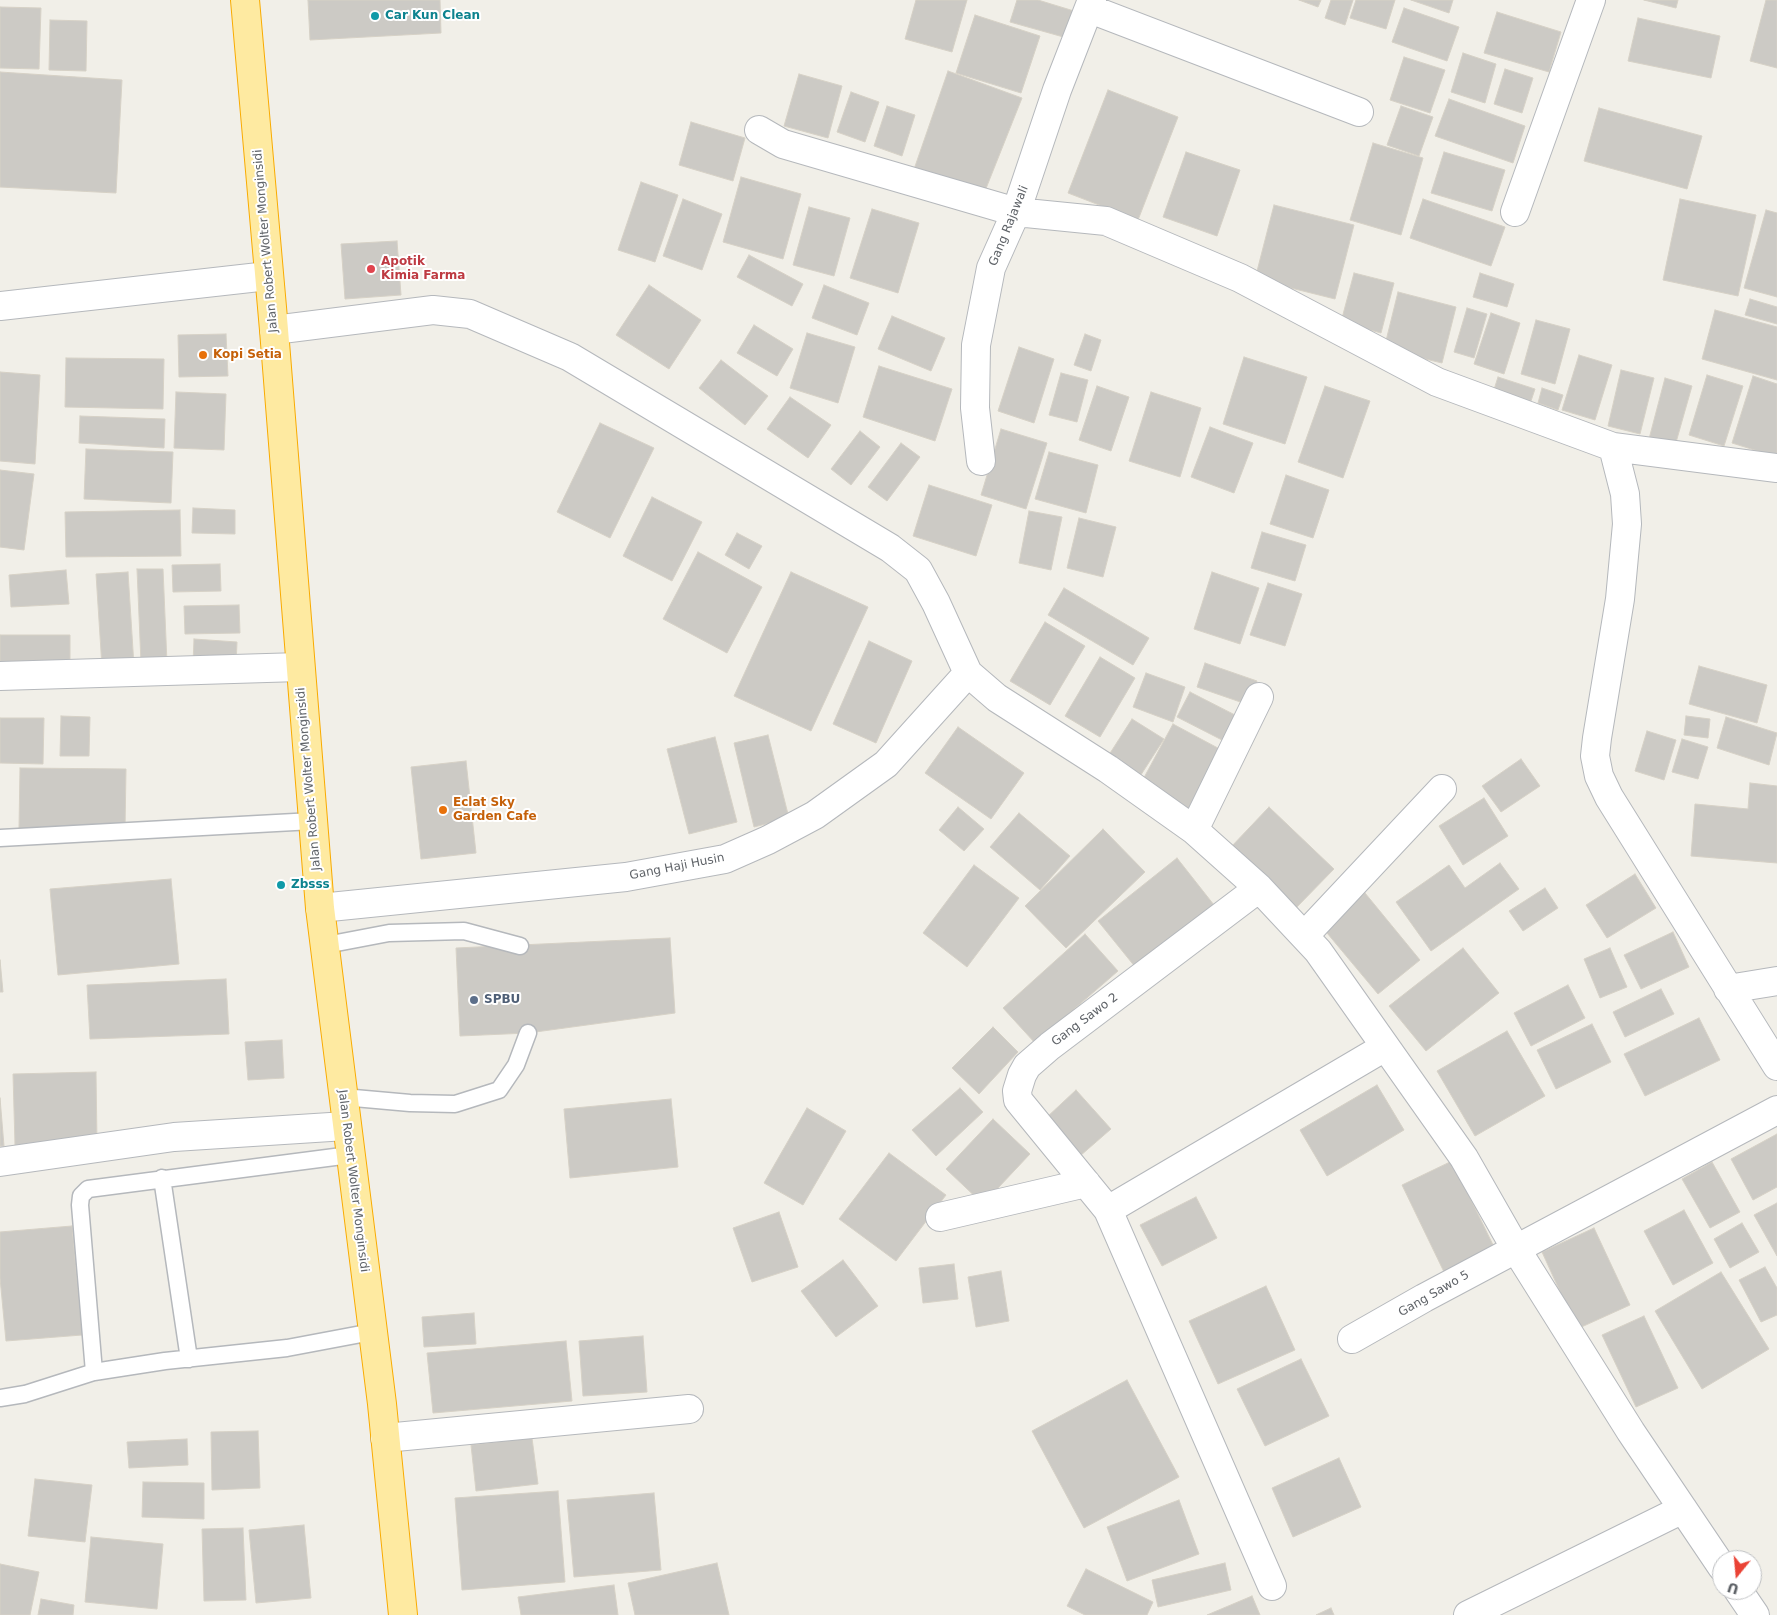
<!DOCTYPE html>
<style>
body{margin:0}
#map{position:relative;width:1777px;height:1615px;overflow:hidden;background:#f1efe8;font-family:"DejaVu Sans",sans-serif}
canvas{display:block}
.north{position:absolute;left:1712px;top:1550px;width:50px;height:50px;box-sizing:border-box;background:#fff;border:1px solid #bfc1c3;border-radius:50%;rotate:197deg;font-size:14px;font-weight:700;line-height:20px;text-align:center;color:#5f6368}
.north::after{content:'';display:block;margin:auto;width:18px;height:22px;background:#ea4335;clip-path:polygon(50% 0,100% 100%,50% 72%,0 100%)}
</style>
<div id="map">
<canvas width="1777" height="1615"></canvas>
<div class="north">U</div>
</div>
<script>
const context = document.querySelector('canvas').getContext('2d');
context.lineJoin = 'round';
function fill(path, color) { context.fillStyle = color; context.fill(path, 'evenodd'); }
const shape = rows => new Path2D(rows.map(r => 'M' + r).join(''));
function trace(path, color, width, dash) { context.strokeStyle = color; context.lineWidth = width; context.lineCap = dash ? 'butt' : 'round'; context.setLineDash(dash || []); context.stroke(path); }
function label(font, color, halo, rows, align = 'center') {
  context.font = font + ' "DejaVu Sans",sans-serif'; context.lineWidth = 4; context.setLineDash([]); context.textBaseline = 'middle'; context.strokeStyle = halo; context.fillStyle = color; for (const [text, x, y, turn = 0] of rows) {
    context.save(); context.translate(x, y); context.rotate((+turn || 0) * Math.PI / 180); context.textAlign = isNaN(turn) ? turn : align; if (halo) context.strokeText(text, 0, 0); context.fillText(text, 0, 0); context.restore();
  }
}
const building = shape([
 [308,0,440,0,441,33,310,40,308,0],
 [916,0,967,0,952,52,905,39,916,0],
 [1017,0,1038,0,1074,11,1067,38,1010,22,1017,0],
 [1299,0,1321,0,1318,7,1299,0],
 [1331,0,1353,0,1345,25,1325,18,1331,0],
 [1356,0,1395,0,1386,29,1350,18,1356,0],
 [1411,0,1453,0,1449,13,1411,0],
 [1644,0,1678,0,1676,8,1644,0],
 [1766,0,1777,0,1777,68,1750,61,1766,0],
 [0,7,41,8,39,69,0,68,0,7],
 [1404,8,1459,27,1447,61,1392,42,1404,8],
 [1497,12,1561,32,1549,72,1484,53,1497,12],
 [975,15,1040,36,1021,93,956,73,975,15],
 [1638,18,1720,36,1711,78,1628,61,1638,18],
 [50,20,87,21,86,71,49,70,50,20],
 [1463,53,1496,64,1485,103,1451,92,1463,53],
 [1404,57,1445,70,1430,113,1390,100,1404,57],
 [1505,69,1533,78,1522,113,1494,104,1505,69],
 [948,71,1022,98,983,196,911,178,948,71],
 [0,72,122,80,116,193,0,187,0,72],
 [799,74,842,86,828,138,784,126,799,74],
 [1108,90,1178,117,1138,220,1068,193,1108,90],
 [851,92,879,102,865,142,837,132,851,92],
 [1449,99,1525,126,1513,163,1435,136,1449,99],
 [887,106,915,115,902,156,874,146,887,106],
 [1401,106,1433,117,1419,156,1387,145,1401,106],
 [1599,108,1702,136,1687,189,1584,161,1599,108],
 [691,122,745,138,733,181,679,165,691,122],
 [1373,143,1423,158,1401,235,1350,220,1373,143],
 [1186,152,1240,170,1217,236,1163,217,1186,152],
 [1444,152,1505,170,1492,211,1431,193,1444,152],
 [741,177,801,194,783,259,723,242,741,177],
 [641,182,678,195,655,262,618,250,641,182],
 [683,199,722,214,702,270,663,256,683,199],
 [1423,199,1505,227,1491,266,1410,238,1423,199],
 [1680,199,1756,215,1738,296,1663,280,1680,199],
 [1274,205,1354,225,1335,299,1255,279,1274,205],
 [809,207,850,218,834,276,793,265,809,207],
 [872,209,919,223,898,293,850,278,872,209],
 [1766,210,1777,213,1777,297,1744,288,1766,210],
 [397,241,401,295,345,299,341,244,397,241],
 [749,255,803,284,792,306,737,277,749,255],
 [1354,273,1394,283,1381,333,1341,322,1354,273],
 [1480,273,1514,284,1507,307,1473,297,1480,273],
 [649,285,701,320,669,369,616,335,649,285],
 [824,285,869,303,857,335,812,318,824,285],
 [1398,292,1456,307,1442,363,1384,349,1398,292],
 [1750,299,1777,307,1777,324,1745,315,1750,299],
 [1467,308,1487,314,1474,358,1454,352,1467,308],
 [1715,310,1777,327,1777,380,1702,359,1715,310],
 [1491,313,1520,323,1504,374,1474,364,1491,313],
 [892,316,945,338,931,371,878,349,892,316],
 [1536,320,1570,329,1555,384,1521,374,1536,320],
 [754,325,793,349,777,376,737,353,754,325],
 [807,333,855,347,838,403,790,388,807,333],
 [226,334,228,376,179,377,178,335,226,334],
 [1085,334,1101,340,1091,371,1074,365,1085,334],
 [1019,347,1054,359,1034,423,998,411,1019,347],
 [1579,355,1612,365,1595,420,1562,410,1579,355],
 [1244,357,1307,377,1285,444,1223,424,1244,357],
 [66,358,164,359,163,409,65,407,66,358],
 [721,360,768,396,745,425,699,388,721,360],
 [879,366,952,389,935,441,863,417,879,366],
 [1621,370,1654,378,1640,434,1608,426,1621,370],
 [0,372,40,375,35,464,0,461,0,372],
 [1061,373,1088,380,1077,422,1049,415,1061,373],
 [1707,375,1743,386,1724,446,1689,435,1707,375],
 [1753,376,1777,384,1777,457,1732,443,1753,376],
 [1498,377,1535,389,1528,410,1491,399,1498,377],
 [1665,378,1692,386,1675,446,1649,439,1665,378],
 [1097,386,1129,397,1111,451,1079,440,1097,386],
 [1325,386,1370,401,1343,478,1298,462,1325,386],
 [1542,388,1563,395,1558,410,1538,403,1542,388],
 [176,392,226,394,224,450,174,448,176,392],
 [1151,392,1201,408,1180,477,1129,461,1151,392],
 [790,397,831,425,808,458,767,429,790,397],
 [80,416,165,419,164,448,79,443,80,416],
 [600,423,654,448,610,538,557,512,600,423],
 [1210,427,1253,443,1234,493,1191,477,1210,427],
 [1001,429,1047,443,1026,509,981,495,1001,429],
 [860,431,880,447,851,485,831,469,860,431],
 [901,443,920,457,887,501,868,487,901,443],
 [86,449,173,452,171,503,84,499,86,449],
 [1049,452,1098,465,1086,513,1035,499,1049,452],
 [0,470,34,474,24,550,0,547,0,470],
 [1286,475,1329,490,1313,538,1270,524,1286,475],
 [929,485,992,505,976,556,913,536,929,485],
 [652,497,702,522,672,581,623,556,652,497],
 [193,508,235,510,235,534,192,533,193,508],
 [180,510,181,556,66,557,65,512,180,510],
 [1029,511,1062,517,1051,570,1019,563,1029,511],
 [1079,518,1116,527,1103,577,1067,568,1079,518],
 [1262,532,1306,545,1295,581,1251,568,1262,532],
 [737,533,762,546,749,569,725,555,737,533],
 [698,552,762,587,727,653,663,619,698,552],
 [220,564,221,591,173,592,172,565,220,564],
 [137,569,163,569,167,663,141,663,137,569],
 [66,570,69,604,11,607,9,575,66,570],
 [128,572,134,666,102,667,96,574,128,572],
 [791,572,868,607,811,731,734,696,791,572],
 [1212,572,1259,588,1240,644,1194,629,1212,572],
 [1268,583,1302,594,1285,646,1250,635,1268,583],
 [1064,588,1149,638,1133,665,1048,615,1064,588],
 [239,605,240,633,185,634,184,606,239,605],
 [1045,622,1085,646,1050,705,1010,681,1045,622],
 [0,635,70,635,70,670,0,670,0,635],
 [194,639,237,642,236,666,193,664,194,639],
 [869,641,912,661,876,743,833,724,869,641],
 [1100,657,1135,678,1100,737,1065,716,1100,657],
 [1205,663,1257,681,1249,705,1197,687,1205,663],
 [1699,666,1767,685,1757,723,1689,704,1699,666],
 [1146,673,1185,687,1173,722,1133,707,1146,673],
 [1190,692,1235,715,1222,740,1177,717,1190,692],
 [61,716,90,717,89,756,60,756,61,716],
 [1686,716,1710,719,1708,738,1684,735,1686,716],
 [1726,717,1777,733,1769,765,1717,748,1726,717],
 [0,718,44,718,43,764,0,763,0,718],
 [1132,719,1164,739,1137,781,1105,761,1132,719],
 [1173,724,1229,754,1197,814,1140,785,1173,724],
 [958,727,1024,773,991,819,925,773,958,727],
 [1647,731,1676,740,1664,780,1635,771,1647,731],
 [768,735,789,818,754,827,734,743,768,735],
 [715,737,737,822,689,834,667,749,715,737],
 [1682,739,1708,747,1698,779,1672,772,1682,739],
 [1521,759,1540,786,1501,812,1482,786,1521,759],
 [466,761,476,853,421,859,411,767,466,761],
 [20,768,126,769,125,830,19,828,20,768],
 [1750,783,1777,786,1777,863,1691,856,1695,804,1748,809,1750,783],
 [1484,798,1508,836,1463,865,1439,826,1484,798],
 [958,807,984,829,964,851,939,830,958,807],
 [1269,807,1334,869,1295,909,1231,847,1269,807],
 [1019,813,1070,856,1040,890,990,847,1019,813],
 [1103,829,1145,872,1066,948,1025,906,1103,829],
 [1177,858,1214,905,1136,968,1098,921,1177,858],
 [1500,863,1519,889,1431,951,1396,902,1449,865,1465,888,1500,863],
 [974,865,1019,898,967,967,923,933,974,865],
 [1635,874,1656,908,1607,938,1586,905,1635,874],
 [171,879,179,964,58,975,50,889,171,879],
 [1545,888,1558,908,1523,931,1509,911,1545,888],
 [1365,893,1420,960,1378,994,1322,927,1365,893],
 [1673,932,1689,967,1641,989,1624,955,1673,932],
 [1085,934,1118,971,1035,1043,1003,1008,1085,934],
 [670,938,675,1013,528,1033,460,1036,456,948,670,938],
 [1463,948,1499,993,1426,1051,1389,1006,1463,948],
 [1610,948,1627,987,1600,998,1584,959,1610,948],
 [0,960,3,992,0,992,0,960],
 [226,979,229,1034,90,1039,87,985,226,979],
 [1568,985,1585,1018,1531,1046,1514,1013,1568,985],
 [1661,989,1674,1014,1625,1037,1613,1012,1661,989],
 [1699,1018,1720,1060,1645,1096,1624,1054,1699,1018],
 [1592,1024,1611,1062,1556,1089,1537,1050,1592,1024],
 [993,1027,1018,1052,979,1094,952,1068,993,1027],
 [1507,1031,1545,1096,1475,1136,1437,1071,1507,1031],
 [282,1040,284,1078,248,1080,245,1042,282,1040],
 [96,1072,97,1143,15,1145,13,1074,96,1072],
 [1377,1085,1404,1130,1327,1176,1300,1130,1377,1085],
 [960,1088,983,1112,936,1156,912,1130,960,1088],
 [1076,1090,1111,1129,1080,1156,1046,1118,1076,1090],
 [0,1098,4,1146,0,1146,0,1098],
 [671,1099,678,1167,570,1178,564,1109,671,1099],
 [807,1108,846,1131,803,1205,764,1183,807,1108],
 [993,1119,1030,1154,983,1204,946,1169,993,1119],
 [1777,1134,1777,1187,1753,1200,1731,1159,1777,1134],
 [889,1153,946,1195,896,1261,839,1219,889,1153],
 [1452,1161,1496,1251,1445,1274,1402,1185,1452,1161],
 [1712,1162,1740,1212,1710,1228,1682,1179,1712,1162],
 [1196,1197,1217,1238,1162,1266,1140,1225,1196,1197],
 [1777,1203,1777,1256,1754,1215,1777,1203],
 [1684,1210,1713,1263,1673,1285,1644,1231,1684,1210],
 [779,1212,798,1267,752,1282,733,1228,779,1212],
 [1742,1223,1759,1252,1730,1268,1714,1239,1742,1223],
 [72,1226,82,1335,6,1341,0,1278,0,1232,72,1226],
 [1594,1228,1630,1305,1577,1329,1542,1252,1594,1228],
 [843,1260,878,1306,836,1337,801,1291,843,1260],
 [954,1264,958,1299,923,1303,919,1268,954,1264],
 [1765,1267,1777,1288,1777,1315,1761,1322,1739,1280,1765,1267],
 [1001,1271,1009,1321,976,1327,968,1277,1001,1271],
 [1721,1272,1769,1349,1702,1389,1655,1311,1721,1272],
 [1266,1286,1295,1350,1218,1384,1189,1321,1266,1286],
 [474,1313,476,1344,424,1347,422,1317,474,1313],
 [1644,1316,1678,1388,1636,1407,1602,1335,1644,1316],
 [643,1336,647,1392,583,1396,579,1341,643,1336],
 [566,1341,572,1401,433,1413,427,1353,566,1341],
 [1301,1359,1329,1416,1265,1446,1237,1389,1301,1359],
 [1127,1380,1179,1477,1084,1528,1032,1431,1127,1380],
 [258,1431,260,1488,212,1490,211,1432,258,1431],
 [532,1438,538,1484,476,1491,471,1445,532,1438],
 [187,1439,188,1465,129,1468,127,1442,187,1439],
 [1339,1458,1361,1507,1293,1537,1272,1488,1339,1458],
 [35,1479,92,1485,85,1542,28,1536,35,1479],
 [143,1482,204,1483,204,1519,142,1517,143,1482],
 [558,1491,565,1582,462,1590,455,1498,558,1491],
 [654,1493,661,1570,574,1577,567,1500,654,1493],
 [1179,1500,1199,1554,1127,1581,1107,1527,1179,1500],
 [304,1525,311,1598,256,1603,249,1530,304,1525],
 [243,1528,246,1600,204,1601,202,1529,243,1528],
 [91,1537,163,1544,157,1609,85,1602,91,1537],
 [717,1563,729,1615,635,1615,628,1583,717,1563],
 [1225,1563,1231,1590,1158,1607,1152,1580,1225,1563],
 [0,1564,39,1572,30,1615,0,1615,0,1564],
 [1086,1569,1153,1602,1147,1615,1085,1615,1067,1606,1086,1569],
 [614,1585,618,1615,521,1615,518,1597,614,1585],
 [1252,1596,1260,1615,1207,1615,1252,1596],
 [41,1599,74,1605,73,1615,38,1615,41,1599],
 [1331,1608,1334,1615,1316,1615,1318,1614,1331,1608]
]);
fill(building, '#cccac5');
trace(building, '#d6d1c6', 1);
const service = shape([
 [0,838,313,821],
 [326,945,389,933,464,931,520,946],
 [343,1097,410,1103,455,1104,499,1090,516,1065,528,1033],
 [350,1155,88,1189,81,1196,80,1205,94,1372,165,1361,287,1348,372,1332],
 [162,1178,189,1359],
 [0,1398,25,1394,94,1372]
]);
const minor = shape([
 [1090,9,1359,112],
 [759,130,783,144,1016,212,1106,221,1240,278,1437,382,1613,447,1777,468],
 [1515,212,1591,0],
 [0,306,268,276],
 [274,330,433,310,470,314,570,357,890,548,918,570,936,603,968,673,997,698,1108,769,1194,830,1259,888,1318,951,1464,1158,1516,1249,1631,1432,1722,1567],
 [1613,447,1625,494,1627,524,1620,599,1597,738,1595,756,1599,776,1609,797,1777,1066],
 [981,461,975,408,976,345,991,268,1016,212,1057,90,1092,0],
 [0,676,300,667],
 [1194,830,1259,697],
 [320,908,626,877,725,859,768,840,815,815,886,764,968,673],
 [1304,936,1442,789],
 [1728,989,1777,981],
 [0,1162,174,1137,346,1126],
 [1108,1210,1018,1100,1017,1091,1022,1075,1027,1066,1050,1046,1259,888],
 [940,1217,1086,1183],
 [1352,1339,1424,1298,1777,1110],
 [385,1438,689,1409],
 [1272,1586,1108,1210,1385,1047],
 [1738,1590,1755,1615],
 [1468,1615,1683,1509]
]);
const trunk = shape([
 [245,0,274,330,320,908,382,1404,403,1615]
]);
trace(service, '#b5b8bc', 19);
trace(minor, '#b5b8bc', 30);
trace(trunk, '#f9ab00', 30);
trace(service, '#fff', 16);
trace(minor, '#fff', 28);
trace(trunk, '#feeaa1', 28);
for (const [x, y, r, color] of [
 [375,16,5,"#0f9aa8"],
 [371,269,5,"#e0444e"],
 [203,355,5,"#e8710a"],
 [443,810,5,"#e8710a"],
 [281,885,5,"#0f9aa8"],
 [474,1000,5,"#5c6f8a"]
]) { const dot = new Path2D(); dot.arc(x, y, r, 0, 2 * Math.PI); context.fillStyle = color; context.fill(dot); trace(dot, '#fff', 2); }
label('bold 12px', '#0d838f', '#fff', [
 ["Car Kun Clean",385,16],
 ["Zbsss",291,885]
], 'left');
label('12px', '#5f6368', '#fff', [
 ["Gang Rajawali",1009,226,-68],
 ["Jalan Robert Wolter Monginsidi",266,241,-95],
 ["Jalan Robert Wolter Monginsidi",309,779,-95],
 ["Gang Haji Husin",677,867,-11],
 ["Gang Sawo 2",1085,1020,-37],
 ["Jalan Robert Wolter Monginsidi",353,1181,83],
 ["Gang Sawo 5",1434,1294,-30]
]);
label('bold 12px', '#be3a42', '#fff', [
 ["Apotik",381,262],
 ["Kimia Farma",381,276]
], 'left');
label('bold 12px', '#c56008', '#fff', [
 ["Kopi Setia",213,355],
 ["Eclat Sky",453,803],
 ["Garden Cafe",453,817]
], 'left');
label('bold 12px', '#4e5e75', '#fff', [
 ["SPBU",484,1000]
], 'left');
</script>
